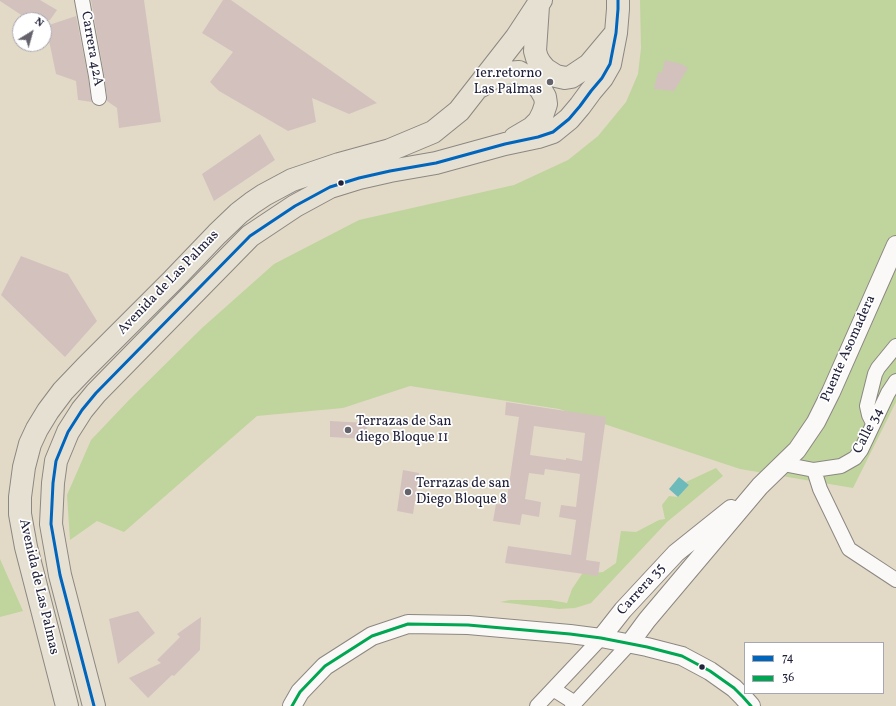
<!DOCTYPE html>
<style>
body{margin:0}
#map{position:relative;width:896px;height:706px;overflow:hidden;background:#e2dac7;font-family:Vollkorn,serif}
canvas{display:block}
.legend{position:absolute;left:744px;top:642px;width:140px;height:52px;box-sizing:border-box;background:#fff;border:1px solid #a7a7b1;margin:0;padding:5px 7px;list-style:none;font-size:12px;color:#22223b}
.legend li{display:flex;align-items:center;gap:8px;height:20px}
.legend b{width:20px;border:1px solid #a7a7b1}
.north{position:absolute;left:12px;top:12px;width:40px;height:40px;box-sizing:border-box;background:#fff;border:1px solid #a7a7b1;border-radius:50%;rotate:37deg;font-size:11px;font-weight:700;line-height:16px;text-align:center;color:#22223b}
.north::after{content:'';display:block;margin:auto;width:14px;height:18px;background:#65626c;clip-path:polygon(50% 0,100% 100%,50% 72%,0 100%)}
</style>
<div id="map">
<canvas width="896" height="706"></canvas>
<ul class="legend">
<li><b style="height:5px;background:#0065bd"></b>74</li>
<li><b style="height:5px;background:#00a651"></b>36</li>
</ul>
<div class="north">N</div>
</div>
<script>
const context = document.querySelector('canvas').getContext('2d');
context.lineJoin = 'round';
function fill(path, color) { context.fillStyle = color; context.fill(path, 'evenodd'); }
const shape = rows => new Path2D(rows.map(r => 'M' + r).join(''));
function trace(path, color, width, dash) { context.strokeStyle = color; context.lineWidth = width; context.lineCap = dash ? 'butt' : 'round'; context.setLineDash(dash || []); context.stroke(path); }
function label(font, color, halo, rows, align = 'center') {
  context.font = font + ' Vollkorn,serif'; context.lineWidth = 3.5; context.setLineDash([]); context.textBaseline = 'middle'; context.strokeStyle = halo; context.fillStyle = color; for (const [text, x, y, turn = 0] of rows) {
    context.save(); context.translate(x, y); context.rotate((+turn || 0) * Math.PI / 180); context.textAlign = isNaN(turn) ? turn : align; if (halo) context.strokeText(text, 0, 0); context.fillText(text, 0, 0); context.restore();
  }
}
fill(shape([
 [640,0,896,0,896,402,853,488,740,469,559,409,410,386,343,408,257,416,124,532,97,521,70,540,67,495,91,440,129,400,202,328,274,264,359,220,514,185,568,160,598,136,626,102,638,74,641,48],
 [716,468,723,476,667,522,591,603,575,608,559,609,500,602,510,600,550,600,567,603,572,589,582,574,603,572,616,563,621,531,636,532,659,520,665,519,662,505,669,496,678,497,689,485,686,482],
 [0,559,23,611,0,617]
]), '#c0d49d');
fill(shape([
 [679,477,689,485,678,497,669,489]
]), '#6cbab9');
fill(shape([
 [0,0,40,0,57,10,50,20,29,20,0,1],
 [91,0,144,0,161,122,119,128,117,108,107,101,107,97,104,74],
 [223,0,231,0,377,103,349,114,312,98,316,122,288,131,219,91,210,82,233,52,202,33],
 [76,16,88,77,91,99,92,102,78,100,76,81,56,74,46,26],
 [665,60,681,64,688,68,674,91,654,89,658,72,662,73],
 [260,134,275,160,214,201,202,174],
 [21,256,68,274,97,321,65,357,1,295],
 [506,402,606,417,586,560,600,562,598,576,505,563,508,546,571,555,576,520,559,517,561,505,576,507,580,474,545,469,544,475,529,473,525,499,541,502,539,517,522,514,520,525,493,521,496,504,506,505,519,417,505,415],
 [534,426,585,433,582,461,566,458,566,460,530,455],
 [330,421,367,423,366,439,330,437],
 [403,470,419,473,413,514,397,511],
 [138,611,155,633,118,664,109,619],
 [201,617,200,650,174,676,172,675,148,698,129,678,161,663,157,660,180,637,177,634]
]), '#d3c1be');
const minor = shape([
 [82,0,96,76,99,98],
 [873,423,869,415,867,406,875,374,878,368,896,346],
 [783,464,814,470,841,466,855,458,861,450,888,393,896,381],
 [814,470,820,489,849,549,896,580],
 [553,689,575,703],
 [537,706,601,638],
 [572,706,630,643]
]);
const tertiary = shape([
 [601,638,623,610,676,553,731,509],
 [630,643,647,620,760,486,797,450,816,422,831,392,896,245],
 [292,706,300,692,325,666,372,636,408,624,468,625,570,634,601,638,647,647,682,656,710,671,734,688,743,697,751,706]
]);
const primary = shape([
 [538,6,535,51,537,58,540,63,545,69,556,76,565,78,571,77,589,65,615,34],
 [481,86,492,78,506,73,519,72,528,77,533,81,537,85,541,90,545,97,546,104,543,113,539,121,532,128,515,138],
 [67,706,26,547,20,514,20,497,24,467,30,444,37,429,48,411,63,391,85,368,172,281,217,234,239,213,252,203,264,195,292,180,339,164,390,150,433,132,459,111,516,38,541,0],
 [94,706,60,575,51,524,53,483,56,461,68,432,82,410,96,393,250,236,295,206,330,187,359,178,390,171,436,163,505,144,538,137,553,132,569,119,580,106,591,91,602,78,610,64,616,33,618,9,618,0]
]);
trace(minor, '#8b8782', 16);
trace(tertiary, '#8b8782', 20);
trace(primary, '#8b8782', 24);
trace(minor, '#fbf9f7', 14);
trace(tertiary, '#fbf9f7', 18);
trace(primary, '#e6e0d2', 22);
trace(shape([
 [94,706,60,575,51,524,53,483,56,461,68,432,82,410,96,393,250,236,295,206,330,187,359,178,390,171,436,163,505,144,538,137,553,132,569,119,580,106,591,91,602,78,610,64,616,33,618,9,618,0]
]), '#0065bd', 3);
trace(shape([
 [292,706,300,692,325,666,372,636,408,624,468,625,570,634,601,638,647,647,682,656,710,671,734,688,743,697,751,706]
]), '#00a651', 3);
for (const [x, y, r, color] of [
 [550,82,4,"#65626c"],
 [341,183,3.5,"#22223b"],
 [348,430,4,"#65626c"],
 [408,492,4,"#65626c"],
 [702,667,3.5,"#22223b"]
]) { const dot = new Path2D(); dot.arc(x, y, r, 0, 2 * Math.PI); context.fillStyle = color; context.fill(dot); trace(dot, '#fff', 1.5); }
label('14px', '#22223b', '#fff', [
 ["Carrera 42A",91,49,80],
 ["Avenida de Las Palmas",169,283,-46],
 ["Puente Asomadera",849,349,-66],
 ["Calle 34",869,431,-63],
 ["Avenida de Las Palmas",38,587,77],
 ["Carrera 35",642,590,-48]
]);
label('14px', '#22223b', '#fff', [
 ["1er.retorno",542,74,"right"],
 ["Las Palmas",542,90,"right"],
 ["Terrazas de San",356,422],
 ["diego Bloque 11",356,438],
 ["Terrazas de san",416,484],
 ["Diego Bloque 8",416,500]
], 'left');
</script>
